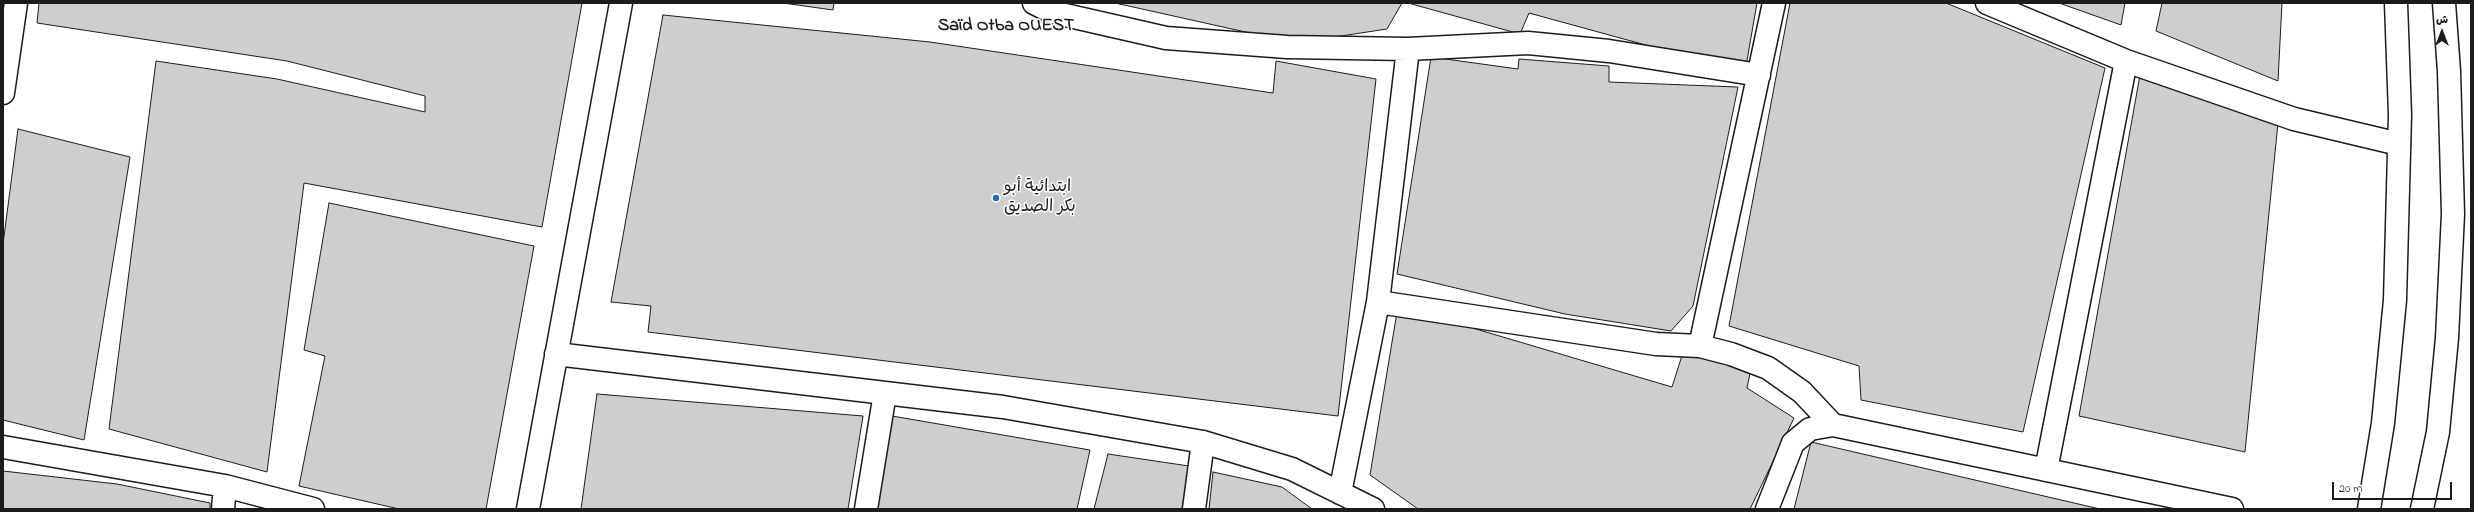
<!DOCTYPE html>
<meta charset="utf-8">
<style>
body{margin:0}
#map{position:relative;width:2474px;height:512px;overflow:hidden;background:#fff;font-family:"Indie Flower","Playpen Sans Arabic",sans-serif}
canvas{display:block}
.frame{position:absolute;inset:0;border:4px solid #1c1c1c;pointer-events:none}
.north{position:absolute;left:2422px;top:12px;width:40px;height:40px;-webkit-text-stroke:3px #fff;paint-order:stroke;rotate:0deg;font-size:11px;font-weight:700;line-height:16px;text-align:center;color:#1c1c1c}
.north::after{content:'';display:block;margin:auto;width:14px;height:18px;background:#1c1c1c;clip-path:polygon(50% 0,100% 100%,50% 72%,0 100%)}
.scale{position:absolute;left:2332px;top:482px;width:120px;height:18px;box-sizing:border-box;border:2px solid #1c1c1c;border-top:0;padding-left:5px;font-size:12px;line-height:14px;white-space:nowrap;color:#1c1c1c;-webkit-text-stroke:3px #fff;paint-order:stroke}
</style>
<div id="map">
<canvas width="2474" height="512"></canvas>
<div class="frame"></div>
<div class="north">ش</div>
<div class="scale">20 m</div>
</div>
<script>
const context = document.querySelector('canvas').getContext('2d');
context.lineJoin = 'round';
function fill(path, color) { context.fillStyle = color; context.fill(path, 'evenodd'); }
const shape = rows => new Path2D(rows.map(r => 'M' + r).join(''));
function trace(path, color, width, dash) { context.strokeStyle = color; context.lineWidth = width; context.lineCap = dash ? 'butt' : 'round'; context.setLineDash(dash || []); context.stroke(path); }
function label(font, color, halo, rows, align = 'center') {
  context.font = font + ' "Indie Flower","Playpen Sans Arabic",sans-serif'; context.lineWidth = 3; context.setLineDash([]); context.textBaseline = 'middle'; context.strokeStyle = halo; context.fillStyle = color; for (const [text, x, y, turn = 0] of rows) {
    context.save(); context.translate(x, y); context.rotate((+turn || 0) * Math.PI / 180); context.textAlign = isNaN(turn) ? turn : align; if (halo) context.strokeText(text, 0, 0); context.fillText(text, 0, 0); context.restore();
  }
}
const building = shape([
 [39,3,582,3,542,227,304,183,267,472,109,429,156,61,277,79,425,112,425,96,287,61,37,23,39,3],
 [783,3,834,3,833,10,783,3],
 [1115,3,1402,3,1387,29,1295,43,1115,3],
 [1408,3,1757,3,1746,66,1653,47,1529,13,1520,34,1408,3],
 [1790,3,1946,3,2105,68,2023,432,1861,400,1859,366,1729,326,1790,3],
 [2059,3,2125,3,2121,25,2059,3],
 [2162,3,2282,3,2278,81,2156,31,2162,3],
 [663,15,930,42,1273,93,1276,61,1376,79,1338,416,648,332,651,306,611,302,663,15],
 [1431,57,1518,69,1519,59,1609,66,1609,82,1738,87,1693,306,1671,331,1565,314,1397,274,1431,57],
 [2140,75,2278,123,2245,452,2079,416,2140,75],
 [18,129,130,157,84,440,3,420,3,244,18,129],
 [329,203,534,246,486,509,399,509,299,486,325,356,304,350,329,203],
 [1398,306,1672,387,1685,346,1750,373,1747,388,1794,418,1750,509,1418,509,1370,475,1398,306],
 [597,394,863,416,848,509,581,509,597,394],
 [892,416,1090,450,1077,509,876,509,892,416],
 [1811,442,2100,509,1794,509,1811,442],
 [1108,454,1189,466,1182,509,1094,509,1108,454],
 [3,471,117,484,210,503,210,509,3,509,3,471],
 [1213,472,1282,487,1312,509,1209,509,1213,472]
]);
fill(building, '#cecece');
trace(building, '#1c1c1c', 1);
const minor = shape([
 [1034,3,1052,12,1166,38,1287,47,1408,49,1528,43,1609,51,1759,75],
 [1987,3,2126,61,2294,119,2399,144],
 [3,93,16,3],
 [1378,302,1656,344,1700,346,1731,354,1768,368,1802,392,1833,425],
 [1700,346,1774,3],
 [556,354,1003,407,1203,442,1292,469,1373,509],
 [3,447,225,486,313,509],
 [2046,470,2126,61],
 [1340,493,1378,302,1408,49],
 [223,509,225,486],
 [528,509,621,3],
 [866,509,885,393],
 [1194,509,1203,442],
 [1767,509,1793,443,1810,429,1833,425,2232,509]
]);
const secondary = shape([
 [2369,509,2383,423,2395,300,2400,115,2396,3],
 [2422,509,2438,432,2447,338,2453,214,2449,71,2444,3]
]);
trace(minor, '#1c1c1c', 25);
trace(secondary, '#1c1c1c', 25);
trace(minor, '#fff', 22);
trace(secondary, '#fff', 22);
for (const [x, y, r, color] of [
 [996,198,4,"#1f6fb2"]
]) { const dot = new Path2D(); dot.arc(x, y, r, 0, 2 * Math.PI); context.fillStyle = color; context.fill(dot); trace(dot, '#fff', 1.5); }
label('17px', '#1c1c1c', '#fff', [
 ["ابتدائية أبو",1004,188],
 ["بكر الصديق",1004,208]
], 'left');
label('bold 18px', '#1c1c1c', '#fff', [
 ["Saïd Otba OUEST",1006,27]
]);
</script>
